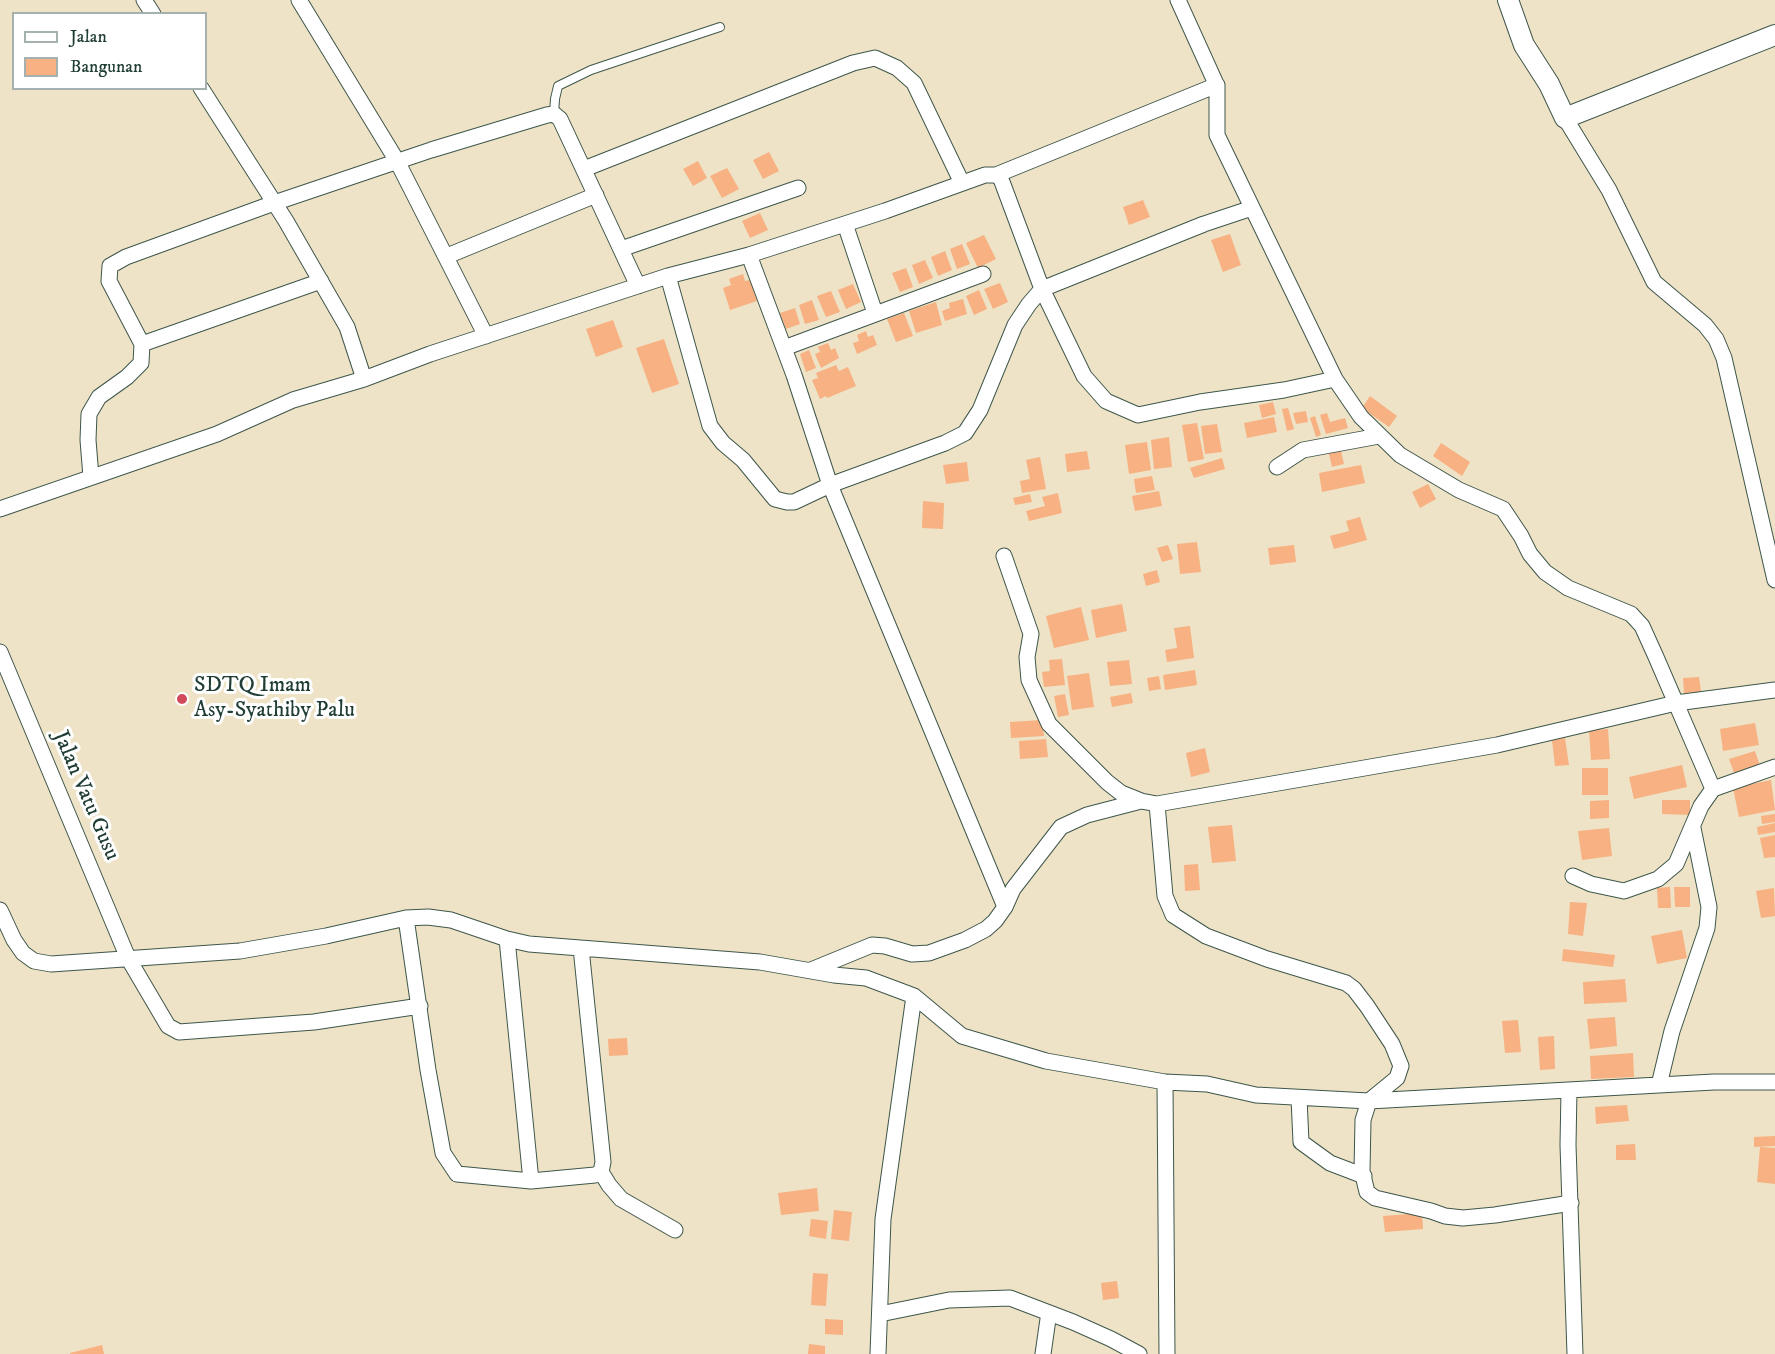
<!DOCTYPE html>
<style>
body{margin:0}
#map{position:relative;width:1775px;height:1354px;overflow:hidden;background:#eee3c6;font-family:"IM FELL DW Pica",serif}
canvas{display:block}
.legend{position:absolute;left:12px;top:12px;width:195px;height:78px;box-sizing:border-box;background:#fff;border:2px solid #a5b1ae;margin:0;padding:8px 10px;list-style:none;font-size:18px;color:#1f3d34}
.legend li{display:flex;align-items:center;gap:12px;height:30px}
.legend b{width:30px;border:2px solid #a5b1ae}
</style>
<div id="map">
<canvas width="1775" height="1354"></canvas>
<ul class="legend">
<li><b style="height:8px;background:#fff"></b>Jalan</li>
<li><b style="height:16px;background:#f7b182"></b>Bangunan</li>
</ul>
</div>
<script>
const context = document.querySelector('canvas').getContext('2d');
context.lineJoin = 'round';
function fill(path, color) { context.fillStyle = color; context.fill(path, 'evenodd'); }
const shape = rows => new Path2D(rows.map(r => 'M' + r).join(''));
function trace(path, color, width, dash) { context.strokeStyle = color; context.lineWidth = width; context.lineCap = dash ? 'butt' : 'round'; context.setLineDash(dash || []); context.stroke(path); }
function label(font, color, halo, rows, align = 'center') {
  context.font = font + ' "IM FELL DW Pica",serif'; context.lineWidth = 6; context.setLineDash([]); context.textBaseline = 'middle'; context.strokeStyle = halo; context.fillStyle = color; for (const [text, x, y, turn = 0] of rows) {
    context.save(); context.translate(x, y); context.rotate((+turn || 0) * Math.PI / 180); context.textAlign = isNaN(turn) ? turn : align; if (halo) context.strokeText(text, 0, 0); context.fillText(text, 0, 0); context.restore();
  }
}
fill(shape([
 [769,152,779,171,763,179,753,160],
 [698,161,707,178,693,186,683,169],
 [727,168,739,189,722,198,710,176],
 [1143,200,1150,217,1129,225,1123,207],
 [760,213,768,230,750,238,742,221],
 [1230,234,1241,265,1223,272,1211,240],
 [984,235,996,259,978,268,966,243],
 [962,244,970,264,957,269,950,249],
 [945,251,952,270,938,276,931,257],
 [925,260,933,278,919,284,912,265],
 [906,268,913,287,900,292,892,273],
 [743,274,745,281,750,280,757,301,730,310,723,288,731,285,729,279],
 [1000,283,1008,302,993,309,984,289],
 [853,284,861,302,846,309,838,290],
 [979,290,987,309,974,315,966,296],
 [831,291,840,312,826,317,817,296],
 [963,299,967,314,945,321,942,311,950,308,949,303],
 [812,300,819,320,805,324,799,305],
 [936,302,942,325,916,333,909,311],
 [795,308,800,324,786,329,780,313],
 [904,313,913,336,896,342,887,319],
 [613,320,623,347,596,357,586,329],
 [866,331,868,337,873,335,877,345,857,354,853,343,859,341,857,335],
 [664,339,679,384,652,393,636,348],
 [828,343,831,350,835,348,839,358,821,368,815,354,820,352,818,347],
 [809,350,816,368,806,372,800,354],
 [836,365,839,371,848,367,856,386,827,398,826,396,820,399,812,380,818,378,816,373],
 [1370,396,1397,416,1389,427,1362,408],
 [1273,402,1276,414,1262,418,1259,405],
 [1288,408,1294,429,1287,431,1282,409],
 [1306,411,1308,422,1296,424,1293,413],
 [1327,413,1330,422,1345,418,1348,428,1326,434,1320,415],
 [1315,416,1321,435,1316,437,1310,418],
 [1274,417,1277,432,1247,438,1244,423],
 [1197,423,1204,459,1188,462,1182,425],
 [1217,424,1222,452,1205,454,1201,426],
 [1169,437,1172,467,1154,469,1151,440],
 [1147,442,1151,470,1129,474,1125,445],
 [1441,443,1470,462,1462,476,1433,456],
 [1340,447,1344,464,1332,467,1328,450],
 [1087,451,1090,469,1067,472,1065,454],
 [1040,457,1046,489,1022,493,1020,481,1030,479,1026,460],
 [1222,458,1225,469,1194,478,1190,468],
 [967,462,969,481,946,484,943,465],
 [1361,465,1365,483,1322,492,1319,473],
 [1152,476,1155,490,1136,493,1134,479],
 [1428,484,1436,499,1420,508,1412,492],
 [1159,491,1162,506,1135,511,1132,496],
 [1058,493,1062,513,1029,521,1026,511,1045,506,1042,497],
 [1030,494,1032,502,1015,505,1013,498],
 [923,501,944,503,943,529,922,528],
 [1360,517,1367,540,1334,549,1330,536,1349,531,1346,521],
 [1197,542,1201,572,1180,574,1177,544],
 [1168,545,1173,559,1162,562,1157,548],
 [1294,545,1296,562,1270,565,1268,548],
 [1157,570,1160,582,1146,586,1143,574],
 [1122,604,1127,631,1096,638,1091,610],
 [1081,607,1089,640,1054,648,1046,616],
 [1190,626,1194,658,1167,662,1165,650,1177,648,1174,628],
 [1062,659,1065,685,1044,687,1042,672,1050,671,1049,660],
 [1129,660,1132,684,1110,686,1107,662],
 [1195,670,1197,685,1165,690,1163,675],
 [1089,673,1094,707,1072,710,1067,676],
 [1159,676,1161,689,1149,691,1147,678],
 [1699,677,1701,692,1684,693,1683,678],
 [1131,693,1133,703,1112,707,1110,697],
 [1065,694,1069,715,1058,717,1054,696],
 [1042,720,1044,736,1011,738,1010,722],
 [1755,723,1759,745,1723,751,1720,729],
 [1608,729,1610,759,1591,760,1589,730],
 [1565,738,1569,765,1555,766,1552,740],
 [1046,739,1048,757,1020,759,1019,741],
 [1205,748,1210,772,1191,777,1186,753],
 [1755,751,1760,766,1734,773,1729,759],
 [1682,765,1687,787,1634,799,1629,777],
 [1582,768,1608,768,1608,795,1582,795],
 [1771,780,1775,810,1739,817,1733,788],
 [1609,800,1609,818,1590,819,1590,801],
 [1662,800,1690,800,1690,815,1662,814],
 [1775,814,1775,822,1762,824,1761,816],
 [1775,823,1775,832,1758,835,1757,827],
 [1232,825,1236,861,1212,863,1208,827],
 [1609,828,1612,856,1582,860,1578,831],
 [1775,835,1775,857,1764,858,1760,838],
 [1198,864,1200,890,1185,891,1184,865],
 [1670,887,1671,908,1658,908,1657,888],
 [1674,887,1690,887,1690,907,1675,907],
 [1774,888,1775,916,1761,918,1756,891],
 [1570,902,1587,903,1583,936,1568,934],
 [1682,930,1687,958,1657,964,1651,936],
 [1563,949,1615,955,1613,967,1562,961],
 [1625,979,1627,1002,1584,1004,1583,982],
 [1615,1017,1617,1046,1590,1049,1587,1019],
 [1518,1020,1521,1052,1505,1053,1502,1021],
 [1554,1036,1555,1069,1540,1070,1538,1037],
 [627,1038,628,1055,609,1056,608,1039],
 [1633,1053,1634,1077,1591,1079,1590,1056],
 [1627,1105,1629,1121,1596,1124,1595,1107],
 [1775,1136,1775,1146,1754,1147,1754,1137],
 [1635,1144,1636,1160,1616,1160,1616,1145],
 [1760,1147,1775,1148,1775,1184,1757,1182],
 [817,1188,819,1211,781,1215,778,1193],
 [834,1210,852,1212,849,1241,831,1239],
 [1422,1213,1423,1229,1385,1232,1383,1216],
 [811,1219,828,1221,826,1239,809,1236],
 [813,1273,828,1274,826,1306,811,1305],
 [1117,1281,1119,1298,1103,1300,1101,1283],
 [825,1319,843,1320,843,1335,825,1334],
 [809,1344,825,1346,825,1354,808,1354],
 [102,1345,104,1354,70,1354,70,1353]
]), '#f7b182');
const service = shape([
 [554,114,555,99,558,86,591,70,720,27]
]);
const minor = shape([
 [144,0,153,14],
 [299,0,397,161,486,336],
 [1178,0,1217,86,1217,135,1335,379],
 [201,88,286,221,347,327,364,379,430,354,668,276,749,255,885,211,985,175,996,175,1217,85],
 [1565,118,1609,190,1654,282,1705,325,1716,339,1724,358,1775,580],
 [584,169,853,63,875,58,897,68,914,83,962,183],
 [996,175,1001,179,1042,289,1084,376,1106,401,1138,415,1200,402,1284,390,1335,379,1361,417,1400,455,1459,490,1503,509,1521,536,1530,554,1545,572,1568,588,1631,614,1642,626,1656,657,1713,789],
 [845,224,875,313],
 [621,249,798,188],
 [749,255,794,375,830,485,1005,907],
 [447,256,596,195],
 [668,276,710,426,723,443,743,460,775,499,787,502,794,502,830,485,945,443,965,433,980,410,1015,325,1029,304,1042,289,1204,224,1252,208],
 [142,344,321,281],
 [784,348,983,274],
 [1277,467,1303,450,1379,436],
 [91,477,88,440,89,414,99,397,127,377,141,363,142,344,109,281,110,266,126,257,274,203,431,150,547,115,554,114,560,119,638,286],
 [0,509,217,434,293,400,364,379],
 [1004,556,1031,634,1027,657,1029,680,1049,724,1107,782,1121,793,1141,801,1157,804,1497,745,1676,703,1775,690],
 [0,652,128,958,168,1026,179,1032,314,1022,420,1006],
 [1157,804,1165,896,1173,915,1206,936,1267,959,1346,983,1354,989,1367,1006,1392,1044,1401,1066,1397,1078,1369,1101,1363,1120,1362,1171,1367,1192,1375,1198,1431,1211,1445,1216,1463,1218,1495,1215,1571,1203],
 [1573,876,1591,884,1624,891,1658,879,1676,864,1701,806,1713,789,1775,767],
 [0,910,14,940,23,953,34,961,51,964,240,951,326,936,406,918,428,917,451,920,507,939,529,944,760,962,834,975,866,978,914,996,962,1036,1046,1061,1165,1082,1207,1084,1256,1095,1369,1101,1659,1085,1672,1031,1707,928,1709,907,1693,828],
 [406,918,428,1070,443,1153,457,1174,531,1181,595,1175,601,1172,603,1162,581,948],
 [507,939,531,1181],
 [811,970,872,945,885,946,912,954,929,953,965,940,986,929,995,921,1005,907,1013,889,1061,827,1087,815,1141,801],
 [1165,1082,1167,1354],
 [1659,1085,1714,1082,1775,1082],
 [1569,1090,1568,1145,1575,1354],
 [1299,1098,1301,1142,1330,1163,1364,1176],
 [601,1172,609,1185,621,1199,675,1230],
 [880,1314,949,1300,1010,1298,1073,1322,1111,1339,1139,1354],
 [878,1354,883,1219,914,996],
 [1043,1354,1048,1319,1051,1314]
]);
const tertiary = shape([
 [1508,0,1524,45,1549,84,1565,118,1775,35]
]);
trace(service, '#3e564a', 10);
trace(minor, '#3e564a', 17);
trace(tertiary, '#3e564a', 22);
trace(service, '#fff', 8);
trace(minor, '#fff', 15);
trace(tertiary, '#fff', 20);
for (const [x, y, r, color] of [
 [182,699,6,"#d1495b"]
]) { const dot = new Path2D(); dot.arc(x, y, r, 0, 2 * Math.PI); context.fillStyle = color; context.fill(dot); trace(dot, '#fff', 2); }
label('22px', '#1f3d34', '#fff', [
 ["SDTQ Imam",194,686],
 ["Asy-Syathiby Palu",194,711]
], 'left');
label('22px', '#1f3d34', '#fff', [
 ["Jalan Vatu Gusu",85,796,67]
]);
</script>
